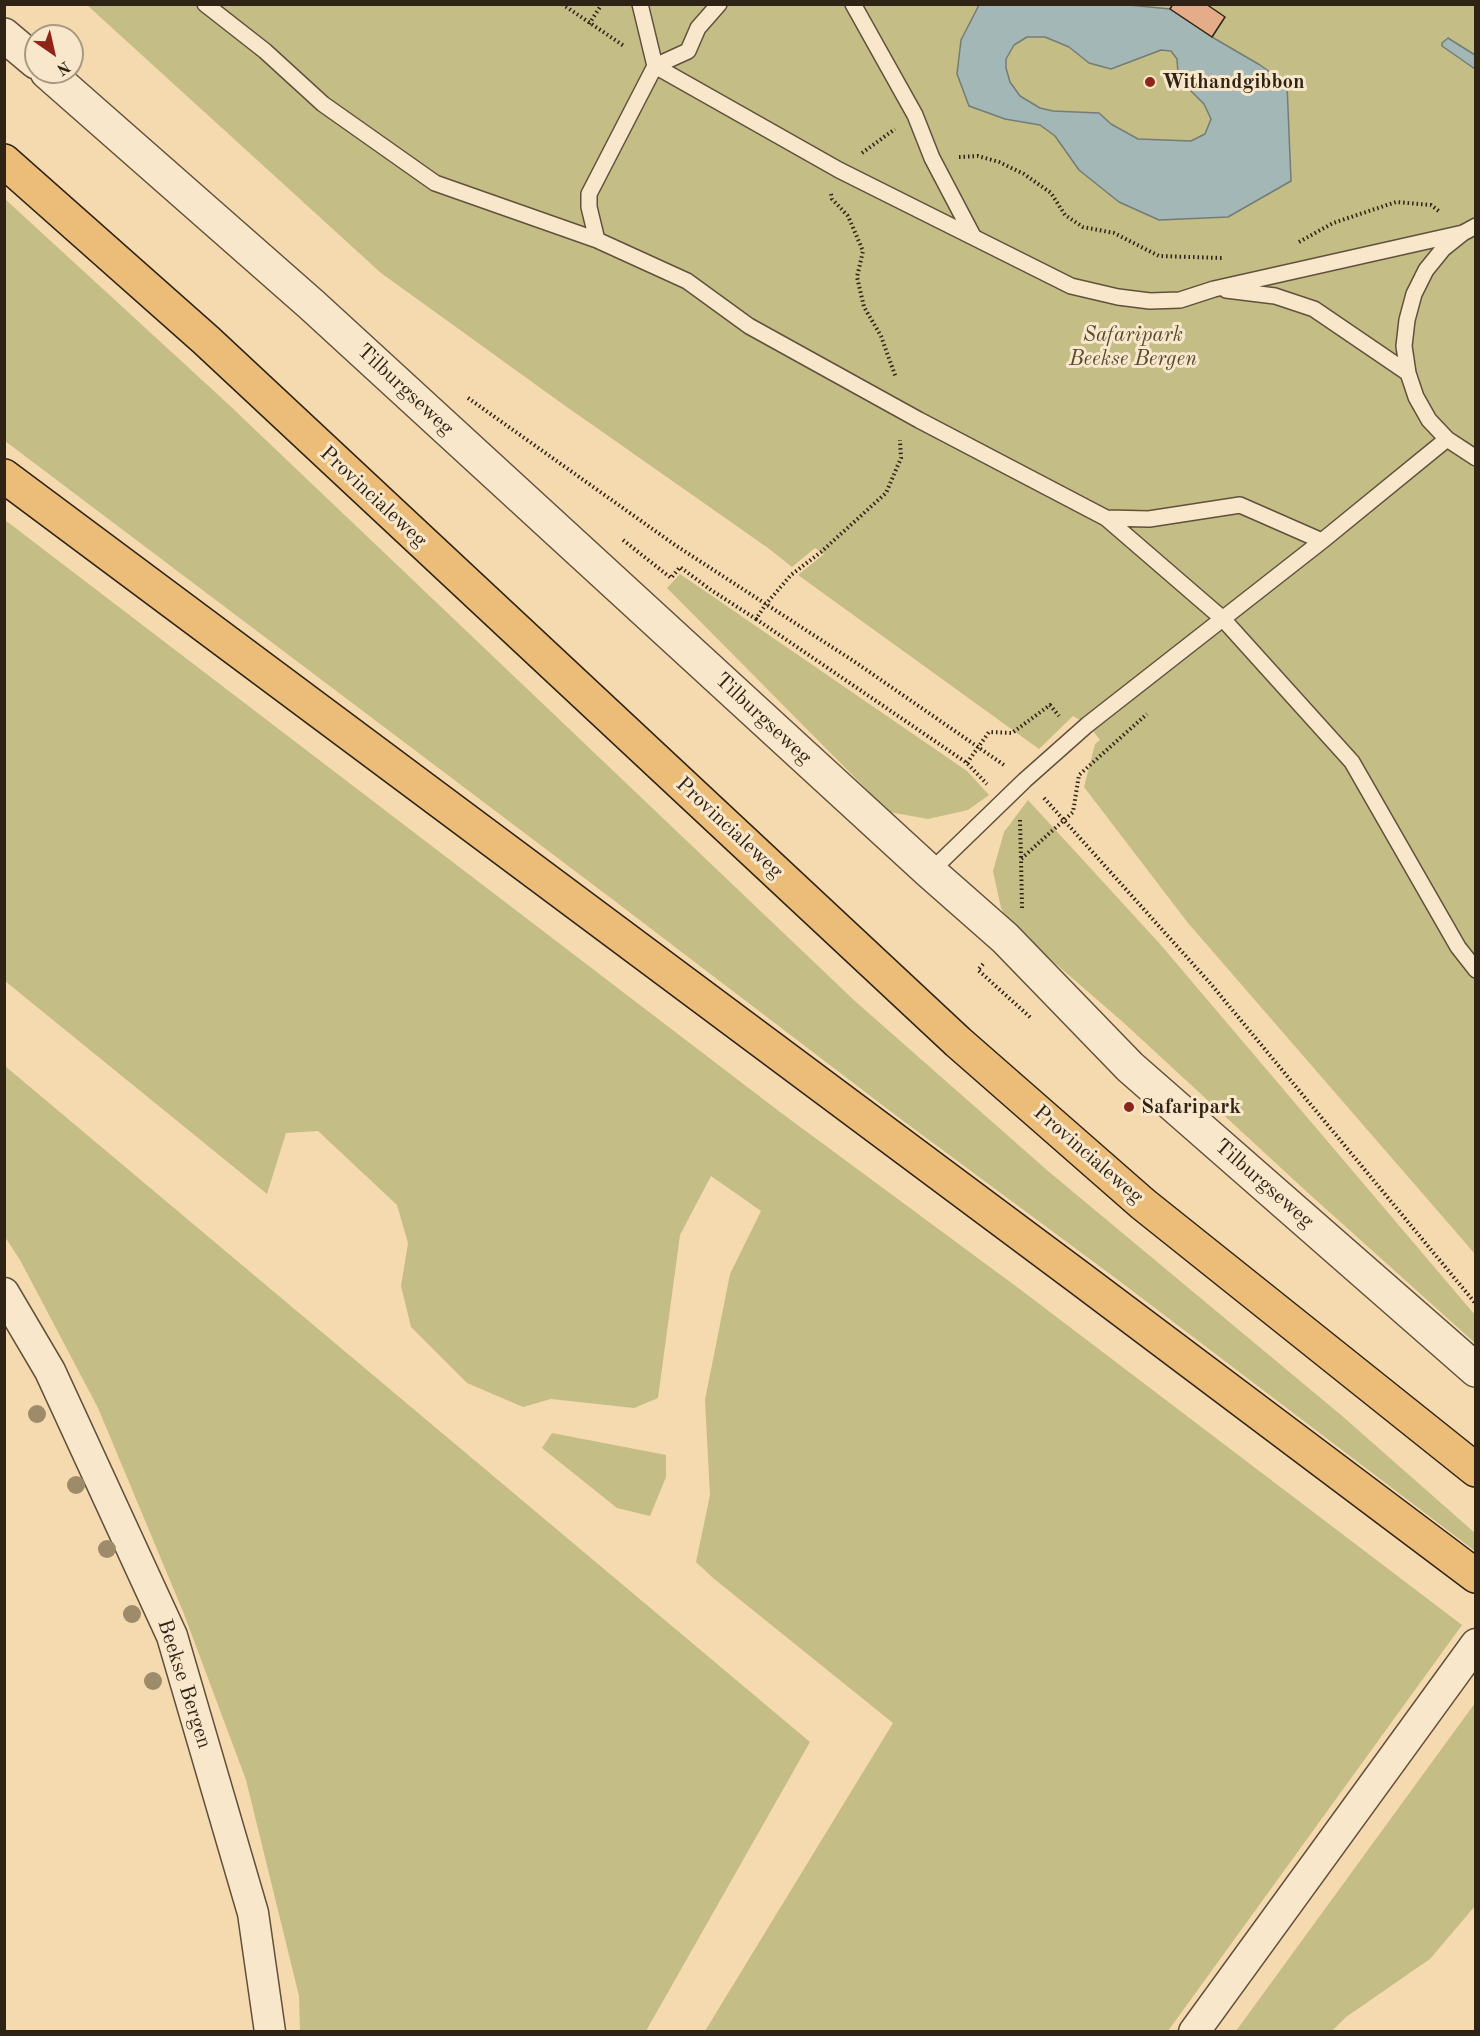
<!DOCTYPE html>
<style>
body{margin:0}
#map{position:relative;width:1480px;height:2036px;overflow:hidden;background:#f6daaf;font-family:"Old Standard TT",serif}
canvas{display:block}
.frame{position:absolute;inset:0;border:6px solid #2e2315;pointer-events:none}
.north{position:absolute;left:24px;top:24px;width:60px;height:60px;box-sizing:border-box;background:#f9e7cb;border:2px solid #a89982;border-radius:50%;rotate:146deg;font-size:16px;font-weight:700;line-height:24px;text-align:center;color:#2e2315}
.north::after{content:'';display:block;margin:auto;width:21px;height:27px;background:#8f2418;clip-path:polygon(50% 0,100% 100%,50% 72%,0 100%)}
</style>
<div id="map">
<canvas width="1480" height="2036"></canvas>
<div class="frame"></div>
<div class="north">N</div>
</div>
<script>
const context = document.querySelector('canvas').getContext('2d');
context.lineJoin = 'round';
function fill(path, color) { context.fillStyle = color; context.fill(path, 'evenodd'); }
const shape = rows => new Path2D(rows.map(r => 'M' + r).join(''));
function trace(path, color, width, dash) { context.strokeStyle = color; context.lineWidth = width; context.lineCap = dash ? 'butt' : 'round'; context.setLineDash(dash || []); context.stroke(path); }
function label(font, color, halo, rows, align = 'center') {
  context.font = font + ' "Old Standard TT",serif'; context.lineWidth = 6; context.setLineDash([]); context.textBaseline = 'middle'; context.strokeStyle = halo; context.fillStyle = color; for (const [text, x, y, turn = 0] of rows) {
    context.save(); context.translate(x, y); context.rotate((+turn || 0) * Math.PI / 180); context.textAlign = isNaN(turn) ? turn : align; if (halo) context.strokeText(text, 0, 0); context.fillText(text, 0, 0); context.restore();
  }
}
fill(shape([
 [87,5,1475,5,1475,1254,1188,923,1084,787,1095,744,1100,740,1088,725,1073,716,1039,749,798,575,824,554,815,548,792,567,768,548,564,405,381,273],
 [5,199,227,403,856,1002,1048,1171,1341,1415,1475,1533,1475,1551,1118,1280,898,1117,616,902,5,441],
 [5,520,780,1112,1021,1290,1462,1625,1168,2031,705,2031,893,1723,713,1578,696,1562,710,1495,705,1400,730,1274,761,1211,711,1176,680,1235,658,1398,634,1408,551,1399,523,1407,467,1383,411,1327,401,1286,408,1243,397,1205,318,1131,286,1133,267,1194,5,981],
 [680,574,967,771,989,795,968,810,928,819,889,812,667,588],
 [1028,800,1160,944,1475,1315,1475,1343,1307,1192,1125,1024,1010,924,1001,908,993,871,1004,832],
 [5,1066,810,1742,646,2031,300,2031,299,1996,246,1780,184,1614,98,1408,20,1260,5,1237],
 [552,1433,666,1455,666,1477,650,1516,617,1508,542,1448],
 [1475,1703,1475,1906,1430,1959,1346,2017,1332,2031,1236,2031]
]), '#c4bd85');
const water = shape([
 [1129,5,1170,9,1212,37,1260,65,1287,84,1291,181,1228,217,1159,220,1119,202,1079,170,1055,136,1040,125,1005,119,969,106,957,74,961,40,979,5,1129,5],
 [1027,37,1045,37,1069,47,1089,63,1111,69,1161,50,1171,51,1177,59,1178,73,1190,90,1204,104,1211,119,1205,134,1191,141,1138,139,1111,124,1099,113,1053,111,1040,108,1020,96,1010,82,1006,68,1006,59,1014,45,1027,37],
 [1448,38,1475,55,1475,69,1442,46,1442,43,1448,38]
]);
fill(water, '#a3b7b7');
trace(water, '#747c76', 1.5);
const building = shape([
 [1173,4,1206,4,1225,17,1212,37,1170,9,1173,4]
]);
fill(building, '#e5ac8a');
trace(building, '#2e2315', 1.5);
const service = shape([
 [205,4,265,51,323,104,435,183,597,240,687,281,749,326,919,420,1106,518,1149,519,1240,505,1322,541],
 [640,4,655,66,839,170,1071,286,1118,297,1150,301,1180,300,1214,289,1463,233],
 [853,4,915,115,932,158,973,236],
 [1476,226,1463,233,1443,249,1426,270,1414,294,1407,320,1404,346,1408,373,1416,397,1429,420,1447,439,1476,458],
 [597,240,589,207,589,194,655,66,688,51,698,28,719,4],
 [1226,290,1275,296,1314,309,1408,373],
 [1106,518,1223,619,1352,762,1458,947,1476,970],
 [930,872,1025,780,1087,725,1322,541,1447,439]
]);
const minor = shape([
 [4,1293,50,1371,172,1636,253,1913,270,2032],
 [1194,2032,1476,1644]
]);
const tertiary = shape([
 [4,35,36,62],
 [47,72,312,305,930,872,1005,938,1130,1067,1476,1370]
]);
const trunk = shape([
 [4,161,206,340,958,1042,1143,1204,1476,1470],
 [4,476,1081,1279,1476,1576]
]);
trace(service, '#60513c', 18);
trace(minor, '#60513c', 33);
trace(tertiary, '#60513c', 36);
trace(trunk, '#2e2315', 36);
trace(shape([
 [562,4,624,46],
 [1451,4,1462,4],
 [589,24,602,4],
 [862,153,895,129],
 [959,157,978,156,999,162,1024,174,1051,193,1065,215,1083,227,1114,233,1159,256,1223,258],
 [831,194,832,199,848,216,863,251,857,277,864,307,881,336,896,378],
 [1299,242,1333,223,1396,202,1431,205,1440,212],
 [468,398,675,545,855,662,1004,765],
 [623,540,671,578,680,567,711,590,756,619,766,604,791,575,821,552,886,493,901,458,900,440],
 [756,619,967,763,987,784],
 [967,763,989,732,1012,733,1050,705,1059,716],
 [1044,798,1210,983,1476,1304],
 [1020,820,1021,859],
 [1022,908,1021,859,1073,812,1079,775,1147,714],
 [983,964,978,970,1031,1018]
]), '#2e2315', 4, [1.5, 3]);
trace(service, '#f9e7cb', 15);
trace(minor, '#f9e7cb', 30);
trace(tertiary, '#f9e7cb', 33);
trace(trunk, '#ebbd78', 33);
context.fillStyle = '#9d8b6a';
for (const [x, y] of [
 [37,1414],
 [76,1485],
 [107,1549],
 [132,1614],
 [153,1681]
]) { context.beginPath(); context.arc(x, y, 9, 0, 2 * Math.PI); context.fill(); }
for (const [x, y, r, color] of [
 [1150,82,6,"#8f2418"],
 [1129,1107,6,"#8f2418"]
]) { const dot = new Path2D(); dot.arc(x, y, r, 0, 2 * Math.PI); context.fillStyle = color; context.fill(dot); trace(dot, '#f9e7cb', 2); }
label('bold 21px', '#2e2315', '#f9e7cb', [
 ["Withandgibbon",1162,82],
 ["Safaripark",1141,1107]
], 'left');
label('italic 21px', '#544a31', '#f9e7cb', [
 ["Safaripark",1133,335],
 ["Beekse Bergen",1133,359]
]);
label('21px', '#2e2315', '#f9e7cb', [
 ["Tilburgseweg",405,390,43],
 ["Provincialeweg",373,497,43],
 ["Tilburgseweg",763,719,43],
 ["Provincialeweg",729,828,43],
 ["Provincialeweg",1088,1155,41],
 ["Tilburgseweg",1264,1184,41],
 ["Beekse Bergen",184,1684,72]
]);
</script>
